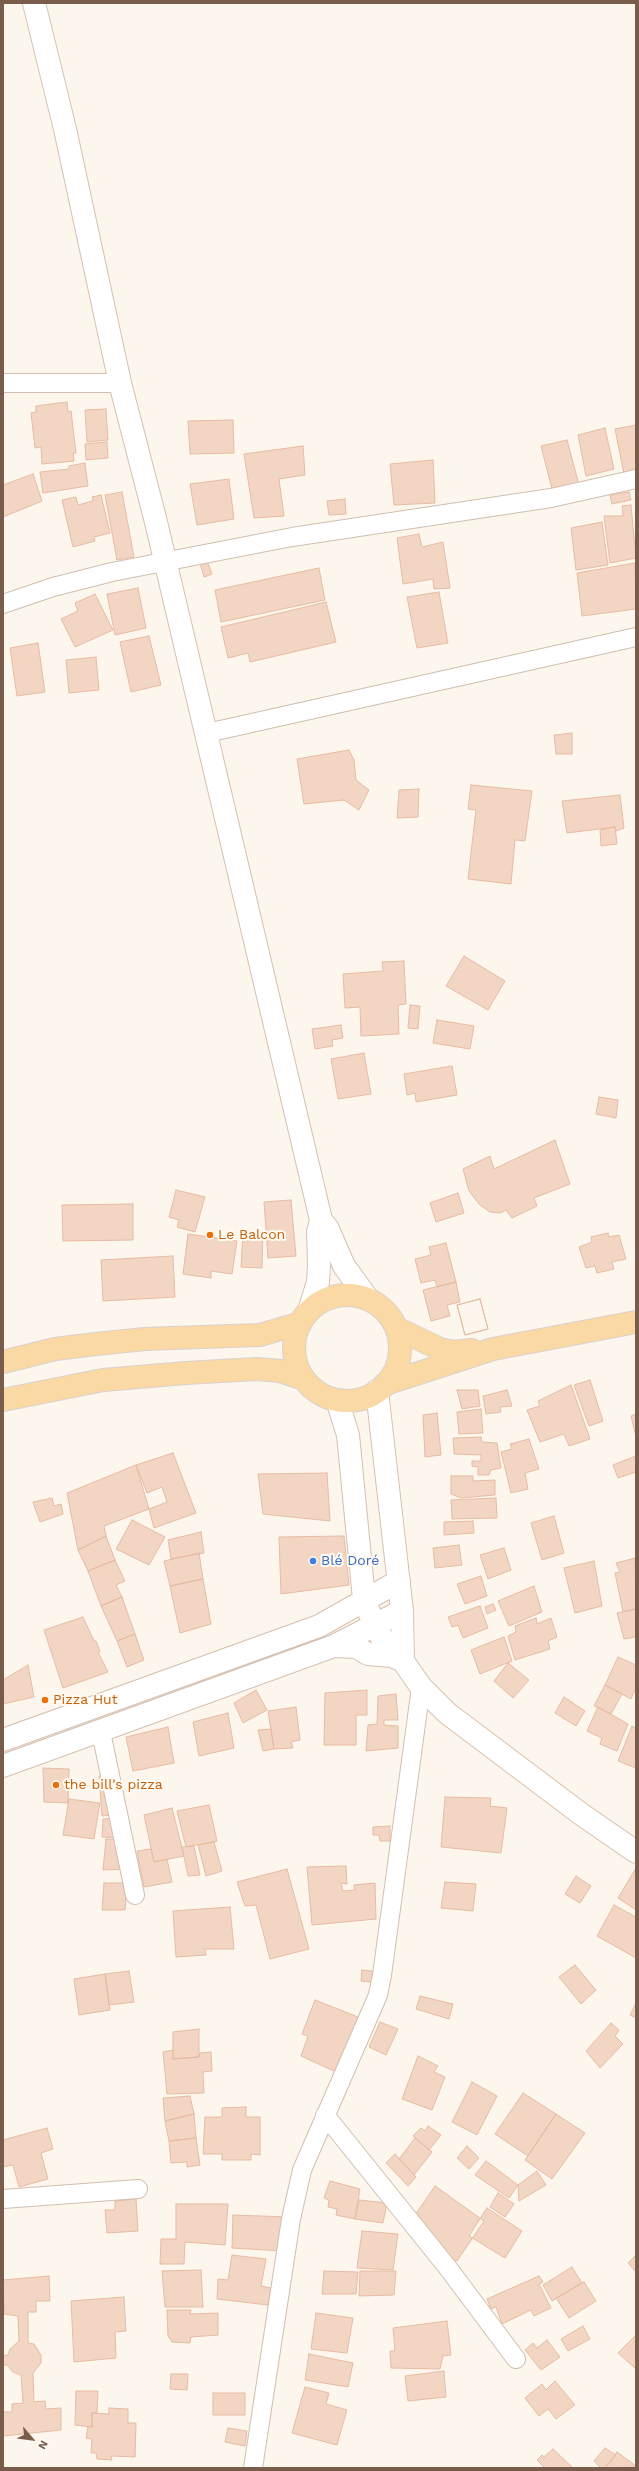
<!DOCTYPE html>
<meta charset="utf-8">
<style>
body{margin:0}
#map{position:relative;width:639px;height:2471px;overflow:hidden;background:#fdf6ec;font-family:"Work Sans",sans-serif}
canvas{display:block}
.frame{position:absolute;inset:0;border:4px solid #7a5c4d;pointer-events:none}
.north{position:absolute;left:12px;top:2419px;width:40px;height:40px;-webkit-text-stroke:3px #fffaf3;paint-order:stroke;rotate:118deg;font-size:11px;font-weight:700;line-height:16px;text-align:center;color:#7a5c4d}
.north::after{content:'';display:block;margin:auto;width:14px;height:18px;background:#7a5c4d;clip-path:polygon(50% 0,100% 100%,50% 72%,0 100%)}
</style>
<div id="map">
<canvas width="639" height="2471"></canvas>
<div class="frame"></div>
<div class="north">N</div>
</div>
<script>
const context = document.querySelector('canvas').getContext('2d');
context.lineJoin = 'round';
function fill(path, color) { context.fillStyle = color; context.fill(path, 'evenodd'); }
const shape = rows => new Path2D(rows.map(r => 'M' + r).join(''));
function trace(path, color, width, dash) { context.strokeStyle = color; context.lineWidth = width; context.lineCap = dash ? 'butt' : 'round'; context.setLineDash(dash || []); context.stroke(path); }
function label(font, color, halo, rows, align = 'center') {
  context.font = font + ' "Work Sans",sans-serif'; context.lineWidth = 4; context.setLineDash([]); context.textBaseline = 'middle'; context.strokeStyle = halo; context.fillStyle = color; for (const [text, x, y, turn = 0] of rows) {
    context.save(); context.translate(x, y); context.rotate((+turn || 0) * Math.PI / 180); context.textAlign = isNaN(turn) ? turn : align; if (halo) context.strokeText(text, 0, 0); context.fillText(text, 0, 0); context.restore();
  }
}
const building = shape([
 [67,402,68,412,71,411,76,453,73,453,74,461,42,464,41,447,35,448,31,413,36,412,36,406,67,402],
 [106,409,108,440,87,442,85,410,106,409],
 [233,420,234,453,190,454,188,421,233,420],
 [636,425,636,476,625,479,615,429,636,425],
 [605,428,614,469,586,476,578,435,605,428],
 [567,440,579,485,553,493,541,446,567,440],
 [107,442,108,458,86,460,85,444,107,442],
 [303,446,305,475,279,479,284,516,254,518,244,454,303,446],
 [433,460,435,503,394,505,390,464,433,460],
 [85,463,88,486,43,493,40,472,69,469,69,466,85,463],
 [33,474,42,501,3,517,3,485,33,474],
 [229,479,234,519,197,525,190,484,229,479],
 [122,492,134,557,117,560,105,495,122,492],
 [629,492,631,500,612,504,610,495,629,492],
 [101,495,110,533,94,537,95,541,73,547,62,500,76,497,78,505,93,501,92,497,101,495],
 [345,499,346,514,329,515,327,501,345,499],
 [631,505,636,558,610,563,604,516,623,516,622,506,631,505],
 [602,522,608,565,576,570,571,528,602,522],
 [419,534,422,547,443,542,450,588,434,589,433,579,403,584,397,538,419,534],
 [207,561,212,574,204,577,200,563,207,561],
 [635,563,636,609,582,616,577,573,635,563],
 [319,568,325,600,221,622,215,590,319,568],
 [138,588,146,628,115,635,107,594,138,588],
 [439,592,448,643,417,648,407,597,439,592],
 [95,594,113,630,75,647,61,619,78,611,75,603,95,594],
 [326,602,336,642,250,662,248,653,228,658,221,627,326,602],
 [149,636,161,685,131,692,120,642,149,636],
 [38,643,45,692,17,696,10,648,38,643],
 [96,657,99,690,69,693,66,660,96,657],
 [572,733,572,754,556,754,554,735,572,733],
 [349,750,354,760,356,780,369,790,359,810,344,800,304,804,297,759,349,750],
 [471,785,532,791,525,841,515,840,511,884,468,879,476,810,468,809,471,785],
 [419,789,418,817,397,818,399,790,419,789],
 [620,795,624,828,616,831,615,827,567,833,562,801,620,795],
 [615,827,617,844,601,846,600,830,615,827],
 [464,956,505,981,488,1010,446,986,464,956],
 [404,961,406,1004,398,1005,399,1034,361,1036,360,1007,345,1008,343,974,383,971,382,962,404,961],
 [410,1005,420,1006,418,1029,408,1028,410,1005],
 [437,1020,474,1026,470,1049,433,1043,437,1020],
 [341,1025,343,1038,332,1040,333,1046,315,1049,312,1029,341,1025],
 [364,1053,371,1094,338,1099,331,1059,364,1053],
 [452,1066,457,1095,416,1102,415,1093,407,1095,404,1074,452,1066],
 [599,1097,618,1100,616,1118,596,1114,599,1097],
 [555,1140,570,1184,534,1198,537,1206,512,1218,506,1210,500,1213,490,1212,479,1204,469,1191,463,1169,490,1156,494,1169,555,1140],
 [176,1190,205,1197,195,1232,177,1227,179,1220,169,1217,176,1190],
 [458,1193,464,1213,436,1222,430,1203,458,1193],
 [291,1200,296,1256,268,1258,264,1202,291,1200],
 [133,1204,133,1240,63,1241,62,1205,133,1204],
 [243,1232,263,1233,262,1268,241,1267,243,1232],
 [608,1233,609,1237,619,1235,626,1259,612,1262,614,1269,597,1273,595,1266,586,1268,579,1247,592,1242,591,1237,608,1233],
 [188,1234,237,1241,232,1274,211,1271,211,1278,183,1274,188,1234],
 [446,1243,456,1282,437,1287,435,1280,421,1283,415,1259,431,1255,429,1247,446,1243],
 [173,1256,175,1297,103,1301,101,1260,173,1256],
 [456,1282,460,1302,447,1305,450,1316,431,1321,423,1290,456,1282],
 [480,1299,488,1329,465,1335,457,1305,480,1299],
 [480,1299,488,1329,465,1335,457,1305,480,1299],
 [590,1380,603,1421,589,1426,574,1385,590,1380],
 [571,1385,590,1439,569,1446,564,1434,540,1442,527,1410,540,1406,538,1401,571,1385],
 [457,1390,478,1390,480,1406,462,1409,457,1390],
 [507,1390,512,1406,500,1407,501,1412,486,1414,483,1396,507,1390],
 [481,1409,483,1433,459,1434,457,1412,481,1409],
 [437,1413,441,1455,425,1457,423,1415,437,1413],
 [636,1414,636,1437,631,1416,636,1414],
 [481,1437,482,1442,497,1443,501,1468,491,1470,489,1475,478,1475,478,1467,472,1466,472,1461,481,1461,481,1455,454,1454,453,1438,481,1437],
 [529,1439,539,1469,525,1473,528,1489,511,1493,501,1452,512,1449,510,1444,529,1439],
 [173,1453,196,1513,154,1528,149,1509,167,1502,162,1487,147,1493,136,1465,173,1453],
 [636,1456,636,1472,618,1478,613,1465,636,1456],
 [136,1465,149,1509,104,1526,106,1536,78,1550,67,1493,136,1465],
 [327,1473,330,1521,263,1514,258,1474,327,1473],
 [451,1476,473,1476,473,1481,495,1480,495,1495,461,1498,451,1494,451,1476],
 [52,1498,54,1506,61,1504,63,1514,40,1522,33,1502,52,1498],
 [496,1498,497,1518,452,1519,451,1500,496,1498],
 [554,1516,564,1553,542,1560,531,1523,554,1516],
 [132,1520,165,1537,149,1565,116,1549,132,1520],
 [473,1521,474,1533,444,1535,444,1522,473,1521],
 [201,1532,204,1553,171,1559,168,1540,201,1532],
 [106,1536,115,1560,88,1571,78,1550,106,1536],
 [344,1536,349,1585,281,1594,279,1537,344,1536],
 [459,1545,462,1565,435,1568,433,1548,459,1545],
 [504,1548,511,1570,488,1579,480,1555,504,1548],
 [199,1553,203,1579,170,1586,164,1561,199,1553],
 [635,1558,636,1609,623,1612,615,1573,620,1572,616,1563,635,1558],
 [115,1560,125,1581,116,1585,122,1597,101,1606,88,1571,115,1560],
 [594,1561,602,1606,575,1613,564,1568,594,1561],
 [481,1576,487,1596,465,1604,457,1584,481,1576],
 [203,1579,211,1624,180,1633,170,1586,203,1579],
 [534,1586,542,1612,509,1626,498,1601,534,1586],
 [122,1597,135,1634,117,1641,101,1606,122,1597],
 [493,1604,496,1610,487,1614,485,1607,493,1604],
 [480,1606,488,1628,463,1638,458,1625,452,1627,448,1617,480,1606],
 [636,1609,636,1637,624,1639,617,1613,636,1609],
 [83,1617,94,1641,96,1641,100,1652,98,1652,108,1672,63,1688,44,1630,83,1617],
 [536,1618,537,1624,551,1618,557,1637,548,1641,550,1649,515,1660,508,1636,516,1632,515,1626,536,1618],
 [135,1634,144,1660,127,1667,117,1641,135,1634],
 [504,1637,512,1661,480,1674,471,1650,504,1637],
 [618,1657,636,1665,636,1687,631,1699,605,1685,618,1657],
 [508,1663,529,1680,513,1698,494,1681,508,1663],
 [28,1665,34,1697,3,1704,3,1680,28,1665],
 [605,1685,622,1694,611,1714,594,1706,605,1685],
 [256,1690,267,1710,243,1723,234,1703,256,1690],
 [367,1690,367,1715,356,1715,356,1745,324,1745,325,1693,367,1690],
 [396,1694,398,1720,384,1720,384,1725,398,1726,398,1748,366,1751,368,1725,377,1724,378,1696,396,1694],
 [564,1697,585,1711,576,1726,555,1713,564,1697],
 [296,1707,300,1740,291,1742,293,1748,274,1749,268,1711,296,1707],
 [598,1707,628,1724,617,1751,600,1744,602,1738,587,1731,598,1707],
 [228,1713,234,1748,199,1756,193,1722,228,1713],
 [632,1726,636,1728,636,1768,618,1761,632,1726],
 [168,1727,174,1763,133,1771,126,1737,168,1727],
 [271,1729,274,1749,263,1751,258,1730,271,1729],
 [43,1768,69,1769,68,1803,44,1802,43,1768],
 [118,1775,122,1814,102,1816,99,1776,118,1775],
 [445,1797,491,1798,490,1806,507,1808,501,1853,441,1847,445,1797],
 [69,1799,100,1803,94,1839,63,1835,69,1799],
 [209,1805,217,1841,186,1847,177,1811,209,1805],
 [172,1808,184,1856,154,1862,144,1815,172,1808],
 [121,1818,121,1838,102,1837,103,1819,121,1818],
 [390,1826,390,1841,380,1841,379,1835,373,1835,373,1827,390,1826],
 [106,1839,120,1840,128,1869,103,1870,106,1839],
 [214,1842,222,1871,206,1876,198,1845,214,1842],
 [194,1846,200,1875,188,1876,182,1847,194,1846],
 [151,1849,154,1862,167,1859,172,1882,144,1887,137,1851,151,1849],
 [346,1866,347,1884,341,1883,343,1891,355,1890,354,1885,375,1883,376,1919,312,1925,307,1867,346,1866],
 [636,1868,636,1910,618,1898,636,1868],
 [287,1869,309,1949,270,1959,256,1905,245,1906,237,1882,287,1869],
 [576,1876,591,1886,580,1903,565,1894,576,1876],
 [445,1882,476,1884,473,1911,441,1908,445,1882],
 [104,1883,127,1883,125,1910,102,1910,104,1883],
 [614,1905,636,1917,636,1958,597,1936,614,1905],
 [230,1907,234,1949,205,1949,206,1955,176,1957,173,1911,230,1907],
 [575,1965,596,1990,581,2004,559,1977,575,1965],
 [362,1970,380,1972,379,1983,361,1981,362,1970],
 [129,1971,134,2002,109,2005,105,1974,129,1971],
 [105,1974,110,2010,79,2015,74,1979,105,1974],
 [420,1996,453,2004,449,2019,416,2009,420,1996],
 [315,2000,358,2017,336,2072,301,2056,308,2036,302,2034,315,2000],
 [636,2003,636,2018,630,2015,636,2003],
 [380,2022,398,2029,386,2055,369,2047,380,2022],
 [611,2023,619,2030,615,2036,623,2044,600,2068,586,2051,611,2023],
 [199,2029,199,2057,173,2059,173,2032,199,2029],
 [173,2050,173,2059,199,2057,200,2053,211,2052,212,2071,203,2072,204,2093,167,2094,163,2052,173,2050],
 [418,2056,438,2066,434,2072,445,2077,432,2110,402,2099,418,2056],
 [472,2082,497,2096,477,2135,452,2122,472,2082],
 [523,2093,556,2114,528,2156,495,2134,523,2093],
 [190,2096,194,2114,165,2121,163,2098,190,2096],
 [246,2107,246,2117,260,2117,260,2155,251,2154,251,2160,222,2160,222,2154,203,2154,205,2117,222,2117,222,2108,246,2107],
 [194,2114,196,2138,169,2141,165,2121,194,2114],
 [556,2114,585,2133,552,2179,525,2160,556,2114],
 [428,2126,441,2135,429,2150,413,2136,421,2128,425,2131,428,2126],
 [47,2128,53,2149,41,2153,48,2179,19,2187,13,2165,3,2167,3,2140,47,2128],
 [196,2138,200,2165,187,2167,187,2162,171,2163,169,2141,196,2138],
 [415,2138,432,2152,414,2175,399,2159,415,2138],
 [467,2146,479,2158,469,2169,457,2158,467,2146],
 [395,2154,416,2177,408,2186,386,2163,395,2154],
 [486,2161,518,2185,509,2198,475,2175,486,2161],
 [537,2171,546,2185,519,2201,518,2185,537,2171],
 [330,2181,360,2189,355,2219,336,2215,337,2209,328,2207,329,2200,324,2198,330,2181],
 [435,2186,484,2221,457,2261,434,2251,439,2241,411,2221,435,2186],
 [498,2193,514,2204,505,2217,490,2207,498,2193],
 [136,2199,138,2231,107,2233,105,2210,115,2210,115,2201,136,2199],
 [359,2200,387,2203,383,2223,355,2219,359,2200],
 [176,2204,228,2204,225,2245,185,2242,184,2264,160,2264,161,2239,176,2239,176,2204],
 [487,2208,522,2231,505,2258,469,2236,487,2208],
 [233,2215,288,2217,283,2251,232,2248,233,2215],
 [362,2231,398,2234,393,2270,357,2268,362,2231],
 [232,2255,266,2259,261,2286,271,2288,268,2305,217,2299,218,2279,228,2280,232,2255],
 [636,2255,636,2272,628,2263,636,2255],
 [572,2267,582,2283,552,2301,543,2285,572,2267],
 [201,2270,203,2307,165,2307,162,2271,201,2270],
 [324,2271,358,2272,356,2294,322,2294,324,2271],
 [360,2271,396,2271,394,2295,359,2296,360,2271],
 [49,2276,50,2301,36,2301,36,2312,28,2312,28,2343,34,2344,41,2355,41,2363,33,2373,34,2402,45,2401,46,2409,61,2408,61,2430,3,2436,3,2412,12,2412,12,2404,23,2403,21,2375,13,2372,7,2365,3,2365,3,2356,8,2355,10,2349,19,2341,18,2316,4,2314,3,2280,49,2276],
 [539,2276,543,2282,539,2284,551,2308,534,2316,531,2310,502,2324,496,2307,491,2309,487,2299,539,2276],
 [584,2282,596,2301,569,2318,556,2298,584,2282],
 [124,2297,126,2331,115,2332,116,2358,74,2362,71,2301,124,2297],
 [167,2310,191,2310,190,2314,218,2313,218,2335,191,2337,190,2343,172,2342,168,2336,167,2310],
 [316,2313,353,2318,347,2353,311,2349,316,2313],
 [447,2321,451,2355,443,2356,440,2369,391,2368,390,2351,395,2351,393,2328,447,2321],
 [583,2326,590,2339,568,2351,561,2339,583,2326],
 [636,2335,636,2369,618,2353,636,2335],
 [547,2340,560,2357,541,2370,525,2350,533,2343,537,2348,547,2340],
 [309,2354,353,2363,348,2387,305,2380,309,2354],
 [444,2371,446,2397,408,2401,405,2376,444,2371],
 [171,2374,188,2374,187,2390,170,2389,171,2374],
 [555,2381,575,2405,556,2419,548,2409,539,2416,525,2398,542,2384,546,2390,555,2381],
 [305,2387,329,2393,326,2404,347,2410,337,2445,292,2433,305,2387],
 [76,2391,98,2391,97,2413,92,2413,92,2427,75,2425,76,2391],
 [213,2393,245,2393,245,2415,213,2415,213,2393],
 [109,2408,128,2409,128,2423,136,2423,135,2457,111,2456,112,2460,97,2459,96,2453,91,2453,92,2439,86,2438,88,2426,92,2427,92,2413,109,2414,109,2408],
 [228,2428,247,2431,245,2446,225,2442,228,2428],
 [605,2448,616,2455,605,2468,601,2468,594,2461,605,2448],
 [553,2449,573,2468,545,2468,537,2460,542,2455,544,2457,553,2449],
 [617,2452,636,2466,636,2467,605,2468,617,2452]
]);
fill(building, '#f3d5c3');
trace(building, '#e6bba3', 1);
const street = shape([
 [3,383,120,383],
 [3,604,53,587,112,572,292,537,551,498,636,479],
 [207,733,636,637],
 [101,1732,135,1895],
 [325,2115,448,2268,516,2359],
 [3,2199,138,2189],
 [253,2468,291,2219,302,2170,378,1995,382,1975,421,1687]
]);
const secondary = shape([
 [34,3,65,129,120,383,156,522,321,1220,328,1229,344,1266,368,1299],
 [309,1311,318,1282,319,1265,318,1232,321,1220],
 [377,1391,402,1611,403,1661,421,1687,447,1713,581,1814,636,1852],
 [337,1400,348,1435,364,1599,374,1624,392,1656,403,1661],
 [334,1646,356,1647,368,1654,392,1656],
 [3,1740,319,1626,399,1581],
 [3,1766,334,1646,402,1611]
]);
const primary = shape([
 '294 1348a53 53 0 1 1 106 0a53 53 0 1 1-106 0Z',
 [396,1328,440,1349,453,1352,472,1350],
 [3,1362,55,1349,96,1344,145,1339,260,1335,301,1323],
 [385,1384,493,1349,636,1322],
 [3,1400,103,1380,186,1373,257,1369,280,1371,304,1379]
]);
trace(street, '#d1beb0', 20);
trace(secondary, '#d6c0b0', 24);
trace(primary, '#dad1cd', 24);
trace(street, '#fff', 18);
trace(secondary, '#fff', 22);
trace(primary, '#fbd9a5', 22);
for (const [x, y, r, color] of [
 [210,1235,4,"#e8710a"],
 [313,1561,4,"#3f7fe0"],
 [45,1700,4,"#e8710a"],
 [56,1785,4,"#e8710a"]
]) { const dot = new Path2D(); dot.arc(x, y, r, 0, 2 * Math.PI); context.fillStyle = color; context.fill(dot); trace(dot, '#fffaf3', 1.5); }
label('14px', '#c56008', '#fffaf3', [
 ["Le Balcon",218,1235],
 ["Pizza Hut",53,1700],
 ["the bill's pizza",64,1785]
], 'left');
label('14px', '#366cbe', '#fffaf3', [
 ["Blé Doré",321,1561]
], 'left');
</script>
